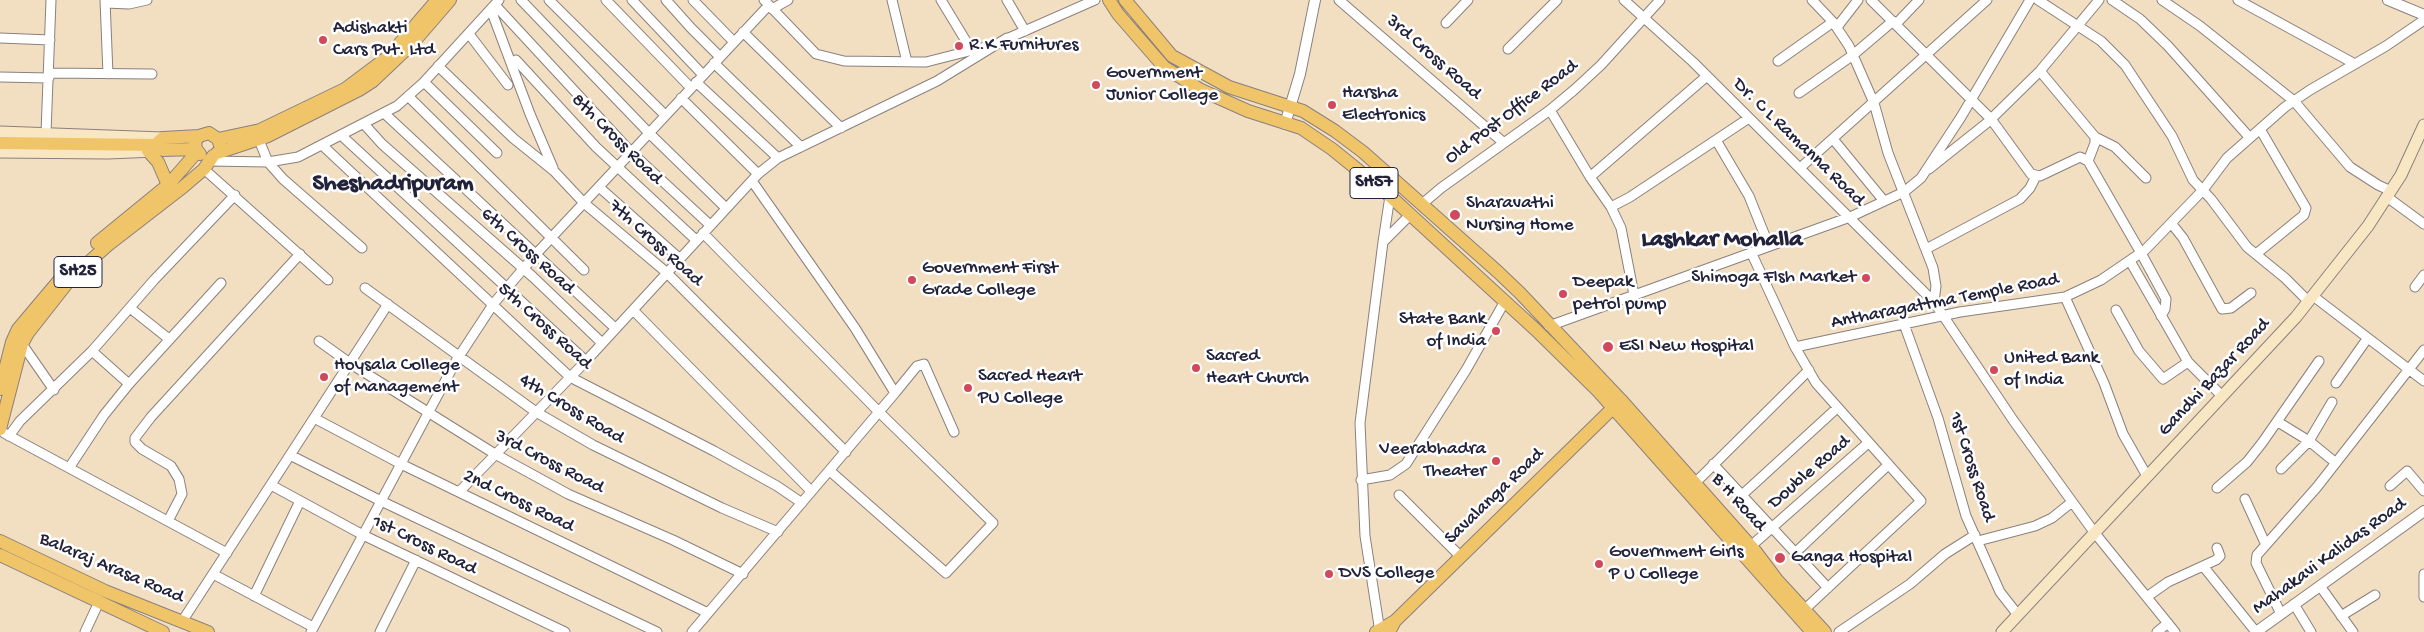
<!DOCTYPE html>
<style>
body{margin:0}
canvas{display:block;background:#f2dfc2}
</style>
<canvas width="2424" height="632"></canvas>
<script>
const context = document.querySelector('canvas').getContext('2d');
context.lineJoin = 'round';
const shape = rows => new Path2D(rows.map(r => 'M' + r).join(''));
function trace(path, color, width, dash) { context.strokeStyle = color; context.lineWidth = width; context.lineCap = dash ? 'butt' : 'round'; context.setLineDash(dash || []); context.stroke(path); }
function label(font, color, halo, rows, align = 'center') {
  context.font = font + ' "Gochi Hand",sans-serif'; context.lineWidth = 5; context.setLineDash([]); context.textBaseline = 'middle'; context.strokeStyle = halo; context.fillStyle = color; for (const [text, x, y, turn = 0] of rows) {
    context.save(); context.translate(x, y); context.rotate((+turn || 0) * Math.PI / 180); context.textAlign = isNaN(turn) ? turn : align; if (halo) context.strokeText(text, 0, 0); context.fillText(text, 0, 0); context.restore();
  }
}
const minor = shape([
 [105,0,108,74],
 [521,0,649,133,726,208],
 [549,0,665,115],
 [606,0,691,88],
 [632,0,703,75],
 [666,0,691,28,720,57],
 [693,0,734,42],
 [764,0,816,54,844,61,926,62,985,47],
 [892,0,907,62],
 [941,0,972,51],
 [1007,0,1025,31],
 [1339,0,1504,143],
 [1624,0,1693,62,1934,302,2013,420,2094,532,2175,632],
 [1812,0,1833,22,1849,46,1874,103,1888,153,1933,268,1936,286,1934,302],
 [1871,0,1991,119,2031,174,2040,176,2080,157,2088,161,2141,253,2166,299,2165,309,2161,316],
 [2038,0,2101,41,2125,65,2172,136,2193,180,2211,199,2247,247,2285,278,2308,301],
 [2112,0,2140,19,2168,46,2250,138],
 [2162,0,2200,26,2294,101,2350,167,2378,185,2391,191],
 [2238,0,2355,64],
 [106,3,129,4,147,0],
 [495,5,631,152,710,225],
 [772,9,788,0],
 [491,10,530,114,553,168],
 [1446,23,1468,0],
 [1896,24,1919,0],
 [1837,27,1858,0],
 [743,32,841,128],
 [469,34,508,85],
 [0,38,50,40],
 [1004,40,1095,0],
 [1508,49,1557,0],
 [516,60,596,147,696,240],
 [1778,61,1833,22],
 [714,63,801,147],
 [438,66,513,138,554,171,584,203,666,272,846,452],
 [2040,71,2095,137,2095,143,2088,161],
 [49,73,152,74],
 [0,77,49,78],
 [424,82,497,153],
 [696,82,778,158],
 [1799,93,1853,55,1893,21],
 [408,96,584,270],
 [681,98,758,174],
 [1550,110,1590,177,1611,207,1621,228,1634,295],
 [384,113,615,328],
 [364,124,382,144,533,277,602,343],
 [46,133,51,0],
 [342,136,586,361],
 [2095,137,2115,147,2146,178],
 [1833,139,1884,201],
 [259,140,268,162,283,179,362,248],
 [1716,140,1749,196,1769,246],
 [322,145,570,377,714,451,777,486,802,503],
 [209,161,268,162,298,157,397,106,424,82,499,0],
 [1800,168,1987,0],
 [204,169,328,280],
 [1929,169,1988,122,2040,71,2099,0],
 [1590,177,1707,76],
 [599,187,679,258],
 [2387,197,2424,224],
 [1421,205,1441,188,1550,110,1574,90,1601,65,1660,0],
 [1611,207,1630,197,1749,118],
 [2171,223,2183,238,2222,309,2231,308,2251,293],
 [703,233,879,412,993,523,946,573,830,471],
 [1383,242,1390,196],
 [1926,249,2020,199,2030,188,2036,176],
 [1751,252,1795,347,1816,383,1921,501,1804,610],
 [2256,254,2304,215,2306,208,2260,129],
 [2130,261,2188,362,2222,396],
 [2415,287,2424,275],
 [365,288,536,412,593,445,722,508,778,532],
 [2313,296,2424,381],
 [2065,297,2104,383,2123,434,2147,476],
 [130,308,169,339],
 [633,310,811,491],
 [2116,310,2139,351,2163,379,2188,362],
 [1904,324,1938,418,1966,516,2000,592,2018,615],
 [1549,326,1850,217,1904,192,1921,178,1961,117,2030,0],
 [319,341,351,364,495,454,568,494,673,540,743,574],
 [22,344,54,390],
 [1795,347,1960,312,2065,297,2101,280,2145,250,2203,190,2227,158,2285,107,2310,90,2386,46,2424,20],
 [92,351,129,384],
 [2336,383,2367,339],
 [895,393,917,366,924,364,954,432],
 [314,418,401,464,708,613],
 [2278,422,2309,441,2336,463],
 [4,433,227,553],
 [9,436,20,421,92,351,154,280,235,195],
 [290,455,381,501,657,632],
 [1713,464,1828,588],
 [69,468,104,415,129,384,221,283],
 [2281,469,2309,441,2332,402],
 [1361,480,1390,475,1406,464,1466,370,1505,301],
 [1695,483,1809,370],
 [271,485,363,535,565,632],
 [2390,486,2407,471,2424,491],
 [2217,488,2247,462,2262,443,2319,361],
 [459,492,586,361,758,174,778,158,937,81,1007,38],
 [1399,495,1460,556],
 [1742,495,1837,408],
 [2245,499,2266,545],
 [168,521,182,494,179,479,171,466,142,449,135,442,135,438,151,417,300,254],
 [1978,541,2035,526,2052,518,2072,502],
 [1751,546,1868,443],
 [1795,553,1888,465],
 [2203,566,2256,632],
 [213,574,313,627],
 [2424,574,2424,597],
 [2320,586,2353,632],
 [254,596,300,501],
 [2148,596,2168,582,2216,560,2220,556,2217,548],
 [2294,604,2311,632],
 [2281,614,2256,563,2257,555,2317,487,2424,350],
 [2341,616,2375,595],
 [183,620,388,304],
 [85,632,99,602],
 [311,632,456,361,494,303,536,254,769,5],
 [380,632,416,560],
 [692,632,895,393,855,328,752,181],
 [1380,632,1365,536,1360,423,1383,242,1409,216],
 [1839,632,1910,584,1945,554,1975,535],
 [2157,632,2168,623]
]);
const tertiary = shape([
 [2388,0,2424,15],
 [1285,124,1300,74,1315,0],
 [2256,632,2424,511]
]);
const secondary = shape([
 [0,132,163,138],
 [0,152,108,153,156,151],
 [2002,632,2296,317,2368,226,2401,175,2424,125]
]);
const primary = shape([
 [1109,0,1118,14,1164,67,1201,90,1248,111,1301,128,1332,149,1390,196,1536,330,1599,392,1812,632],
 [1125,0,1172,56,1229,87,1303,111,1335,131,1363,152,1498,272,1520,293,1621,400,1756,552,1777,580,1825,632],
 [199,136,195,142,196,149,200,154],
 [218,139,260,130,345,89,389,56,437,0],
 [0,143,155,145,163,150,196,149],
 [155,145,163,138,199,136,209,133,218,139,220,145],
 [148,151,158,162,168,185],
 [217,153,268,136,359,90,373,81,412,44,450,0],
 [97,243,168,185,197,152],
 [0,389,12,342,18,329,61,278],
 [0,429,22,344,28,333,72,277,108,245,183,187,204,169,213,156],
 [0,541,105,591,208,632],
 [0,555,163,632],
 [1376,632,1395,621],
 [1389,632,1395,621,1618,403]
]);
trace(minor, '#8a807e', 11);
trace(tertiary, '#8a807e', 12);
trace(secondary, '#8a807e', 13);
trace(primary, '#8a807e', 14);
trace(minor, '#fff', 9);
trace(tertiary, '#fff', 10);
trace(secondary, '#f9e7c3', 11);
trace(primary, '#f0c469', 12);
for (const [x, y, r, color] of [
 [323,40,5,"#d1495b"],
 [959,46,5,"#d1495b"],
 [1096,85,5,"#d1495b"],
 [1332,105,5,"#d1495b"],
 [1455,215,6,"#d1495b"],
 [1866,278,5,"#d1495b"],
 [912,280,5,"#d1495b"],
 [1563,294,5,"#d1495b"],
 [1496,331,5,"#d1495b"],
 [1608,347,6,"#d1495b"],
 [1196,368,5,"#d1495b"],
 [1994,370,5,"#d1495b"],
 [324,377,5,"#d1495b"],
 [968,388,5,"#d1495b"],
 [1496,461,5,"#d1495b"],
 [1780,558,6,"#d1495b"],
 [1599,564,5,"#d1495b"],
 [1329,574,5,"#d1495b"]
]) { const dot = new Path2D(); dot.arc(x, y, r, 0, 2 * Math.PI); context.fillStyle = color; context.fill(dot); trace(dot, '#fff', 2); }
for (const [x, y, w] of [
 [1374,183,48],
 [78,272,48]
]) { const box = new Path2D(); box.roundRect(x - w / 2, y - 15.5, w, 31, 4); context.fillStyle = '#fff'; context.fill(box); trace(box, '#22223b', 1); }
label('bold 18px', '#22223b', null, [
 ["SH57",1374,183],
 ["SH25",78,272]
]);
label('19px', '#22223b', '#fff', [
 ["Adishakti",333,29],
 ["Cars Pvt. Ltd",333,51],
 ["R.K Furnitures",969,46],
 ["Government",1106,74],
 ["Junior College",1106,96],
 ["Harsha",1342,94],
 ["Electronics",1342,116],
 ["Sharavathi",1466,204],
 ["Nursing Home",1466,226],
 ["Government First",922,269],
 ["Grade College",922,291],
 ["Shimoga FIsh Market",1856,278,"right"],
 ["Deepak",1573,283],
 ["petrol pump",1573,305],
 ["State Bank",1486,320,"right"],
 ["of India",1486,342,"right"],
 ["ESI New Hospital",1619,347],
 ["Sacred",1206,357],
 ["Heart Church",1206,379],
 ["United Bank",2004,359],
 ["of India",2004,381],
 ["Hoysala College",334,366],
 ["of Management",334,388],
 ["Sacred Heart",978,377],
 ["PU College",978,399],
 ["Veerabhadra",1486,450,"right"],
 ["Theater",1486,472,"right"],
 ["Government Girls",1609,553],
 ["P U College",1609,575],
 ["Ganga Hospital",1791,558],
 ["DVS College",1339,574]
], 'left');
label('19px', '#22223b', '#fff', [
 ["3rd Cross Road",1433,58,41],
 ["Old Post Office Road",1512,113,-37],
 ["8th Cross Road",616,140,45],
 ["Dr. C L Ramanna Road",1798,143,44],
 ["7th Cross Road",655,244,42],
 ["6th Cross Road",527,252,42],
 ["Antharagattma Temple Road",1945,302,-11],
 ["5th Cross Road",544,327,42],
 ["Gandhi Bazar Road",2215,378,-47],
 ["4th Cross Road",571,410,31],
 ["3rd Cross Road",549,463,27],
 ["1st Cross Road",1971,467,72],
 ["Double Road",1810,473,-41],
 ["Savalanga Road",1495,497,-44],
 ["2nd Cross Road",518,502,26],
 ["B H Road",1738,503,48],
 ["1st Cross Road",424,546,26],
 ["Mahakavi Kalidas Road",2330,557,-36],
 ["Balaraj Arasa Road",111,569,23]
]);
label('bold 24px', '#22223b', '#fff', [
 ["Sheshadripuram",393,185],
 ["Lashkar Mohalla",1722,241]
]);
</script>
